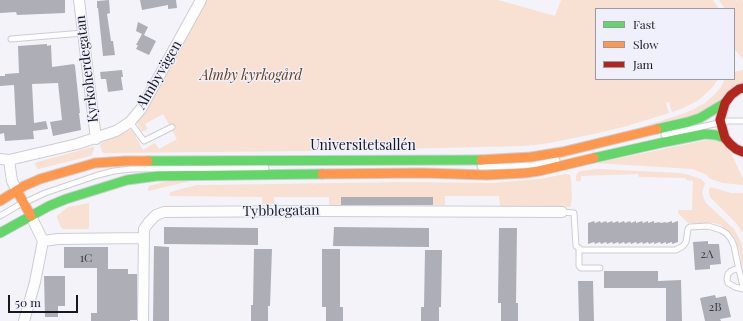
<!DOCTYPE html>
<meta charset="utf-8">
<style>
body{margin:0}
#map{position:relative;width:743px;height:321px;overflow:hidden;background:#f3f3f9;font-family:"Playfair Display",serif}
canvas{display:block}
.legend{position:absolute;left:595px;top:8px;width:140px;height:72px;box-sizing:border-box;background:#f0f0fc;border:1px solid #9a9aa5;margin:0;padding:5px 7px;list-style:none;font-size:12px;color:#181822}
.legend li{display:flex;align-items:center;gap:8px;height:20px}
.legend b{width:20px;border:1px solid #9a9aa5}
.scale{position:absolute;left:8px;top:295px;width:70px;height:18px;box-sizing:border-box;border:2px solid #181822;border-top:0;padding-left:5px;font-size:12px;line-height:14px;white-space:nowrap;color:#181822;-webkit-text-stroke:3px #f0f0fc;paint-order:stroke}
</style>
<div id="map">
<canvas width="743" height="321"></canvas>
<ul class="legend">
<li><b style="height:5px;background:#63d668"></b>Fast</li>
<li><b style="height:5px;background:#ff974d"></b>Slow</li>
<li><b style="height:5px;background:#b3261e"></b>Jam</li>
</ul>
<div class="scale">50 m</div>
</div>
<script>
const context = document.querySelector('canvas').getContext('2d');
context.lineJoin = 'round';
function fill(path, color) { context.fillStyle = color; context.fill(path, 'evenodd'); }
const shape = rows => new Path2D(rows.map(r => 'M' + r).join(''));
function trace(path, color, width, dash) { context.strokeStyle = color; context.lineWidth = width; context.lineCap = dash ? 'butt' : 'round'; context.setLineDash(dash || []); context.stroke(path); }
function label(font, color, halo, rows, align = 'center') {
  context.font = font + ' "Playfair Display",serif'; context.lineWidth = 3; context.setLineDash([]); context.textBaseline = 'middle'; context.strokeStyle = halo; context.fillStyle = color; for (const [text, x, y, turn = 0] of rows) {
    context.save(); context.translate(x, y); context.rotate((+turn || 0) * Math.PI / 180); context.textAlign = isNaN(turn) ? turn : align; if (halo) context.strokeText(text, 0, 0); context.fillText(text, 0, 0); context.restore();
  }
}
fill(shape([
 [206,0,498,0,555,16,561,0,713,0,719,9,596,9,596,79,718,79,713,87,703,96,697,101,681,109,672,112,669,102,666,103,669,113,627,126,594,134,549,143,535,145,522,146,315,151,104,153,102,152,100,144,129,130,132,130,143,150,155,143,159,149,177,139,163,114,145,124,147,128,146,130,144,131,141,131,137,124,137,119,150,101],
 [719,0,742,0,743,4,743,59,734,49,734,9,725,9],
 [743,70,743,82,719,100,699,112,688,118,674,123,615,138,550,153,531,156,514,157,441,158,400,158,380,157,397,156,436,156,526,152,546,150,624,133,685,113,694,109,705,103,714,95,721,87,725,79,734,79,734,72],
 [717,138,731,153,743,179,743,185,723,183,711,179,705,174,692,169,596,163],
 [92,147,94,147,94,149,92,155,86,157,38,169,34,163],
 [598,169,679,173,689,175,701,179,705,183,702,193,704,199,706,203,734,229,741,242,743,251,743,270,740,253,736,241,732,234,726,229,721,225,714,223,688,223,678,213,678,210,692,210,693,181,686,180,686,178,639,177,638,174,581,176,581,181,576,181,576,176,577,174,580,171],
 [565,174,568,174,570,175,571,178,572,199,570,207,500,206,499,196,445,196,445,205,433,205,433,197,341,197,341,205,329,205,329,197,274,197,274,204,262,204,262,197,170,196,169,194,171,192,185,188,197,185,207,185,407,182,492,183,540,179],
 [168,181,190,181,148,191,148,189,149,186],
 [711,187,731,193,743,193,743,233,736,223,710,197,709,192,709,189],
 [89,203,89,228,88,229,63,229,61,227,57,218,57,216,59,214,68,207]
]), '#f8e0d2');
fill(shape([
 [0,0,65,0,65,13,17,15,16,12,0,13],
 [109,0,110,13,107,14,111,41,113,41,115,55,103,56,98,8,97,8,97,1],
 [140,0,176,0,177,8,168,9,168,5,142,10],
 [138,22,148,27,144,35,156,41,149,55,136,49,138,45,136,45,142,34,136,31],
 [47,44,47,46,51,45,52,67,74,64,75,66,80,113,79,113,81,130,53,136,50,122,62,120,58,83,32,84,34,123,46,121,48,129,33,131,34,139,5,141,4,133,0,134,0,125,16,125,14,85,0,86,0,76,5,76,5,74,19,73,18,46],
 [122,70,123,77,121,77,123,90,108,92,106,79,101,79,100,72],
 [341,197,433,197,433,205,341,205],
 [594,221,595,223,600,221,601,223,606,221,607,223,612,221,613,223,618,221,619,223,624,221,625,223,630,221,631,223,636,221,636,223,642,221,643,223,648,221,648,223,654,221,654,223,660,222,660,223,666,222,666,223,672,221,672,223,678,221,678,242,672,244,672,242,666,244,666,242,661,244,660,242,654,244,654,242,649,244,648,242,643,244,642,242,637,244,636,242,631,244,630,242,625,244,624,242,619,244,618,242,613,244,612,242,607,244,606,242,601,244,600,242,595,244,594,242,588,244,588,223],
 [164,227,258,228,258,245,164,244],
 [334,227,429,228,429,247,333,246],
 [499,228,517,228,516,303,518,303,518,321,501,321,501,303,498,303],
 [708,241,708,244,719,244,721,264,710,265,710,269,695,270,693,242],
 [154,246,169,247,169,321,153,321],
 [64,247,108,247,108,269,128,269,128,274,137,274,137,320,130,320,130,321,91,321,91,313,97,313,97,268,64,268],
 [254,249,272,249,270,306,268,306,268,321,251,321,251,305,253,305],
 [322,249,340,249,340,307,343,307,343,321,326,321,326,307,322,307],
 [425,250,442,250,441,307,439,307,439,321,421,321,421,307,424,307],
 [604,271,658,271,658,281,681,280,682,321,666,321,666,288,604,288],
 [44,276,65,276,65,306,58,306,58,317,45,317],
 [578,281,593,281,594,321,579,321],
 [715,295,716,298,726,296,731,317,720,319,721,321,705,321,700,298]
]), '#aeaeb6');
const lane = shape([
 [11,39,83,33],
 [130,122,144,141,172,127],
 [664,135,728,121,743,121],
 [480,167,514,166,532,165,557,160],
 [562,212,574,213,576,246,579,248],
 [0,216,17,206,45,193,98,175,114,171,131,169,266,168],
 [600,268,581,268,579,266,579,248,581,250,676,250,683,246,686,242,688,229,690,227,708,226,721,230,727,234,731,239,734,246,739,270],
 [743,286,739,270,736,269,731,271,728,274,727,279,728,283,735,287,743,289]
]);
const street = shape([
 [79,0,96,139],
 [0,159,9,160,77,144,116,131,130,122,141,109,201,0],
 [9,160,12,181,17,191],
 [31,216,43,241],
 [43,241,58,239,144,238],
 [24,321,35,282,43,241],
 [143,321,144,229,149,222,156,215,164,212,319,211,562,212]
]);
const fast = shape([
 [657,129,688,122,700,118,725,103],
 [594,158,665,142,705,134,716,135,725,138],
 [148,161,481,160],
 [0,233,49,206,66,199,127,180,157,176,322,174]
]);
const slow = shape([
 [481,160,531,157,562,152,657,129],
 [322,174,422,173,487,175,525,173,539,171,594,158],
 [17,191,31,216],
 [0,201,24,186,40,179,95,163,125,161,148,161]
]);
const jam = shape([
 [743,88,739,89,731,95,725,103,720,120,725,138,730,144,736,149,743,152]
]);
trace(lane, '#cdcdd5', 7);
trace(street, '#cdcdd5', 12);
trace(fast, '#cdcdd5', 11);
trace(slow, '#cdcdd5', 11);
trace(jam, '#cdcdd5', 11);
trace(lane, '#fdfdfe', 5);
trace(street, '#fdfdfe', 10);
trace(fast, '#63d668', 9);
trace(slow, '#ff974d', 9);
trace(jam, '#b3261e', 9);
label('12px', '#3e3e47', null, [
 ["2A",707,254],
 ["1C",86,258],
 ["2B",715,307]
]);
label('14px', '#181822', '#f0f0fc', [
 ["Kyrkoherdegatan",87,69,-97],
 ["Almbyvägen",159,75,-60],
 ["Universitetsallén",363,146],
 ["Tybblegatan",281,211,-1]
]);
label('italic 14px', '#6c3e17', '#f0f0fc', [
 ["Almby kyrkogård",251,76]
]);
</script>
